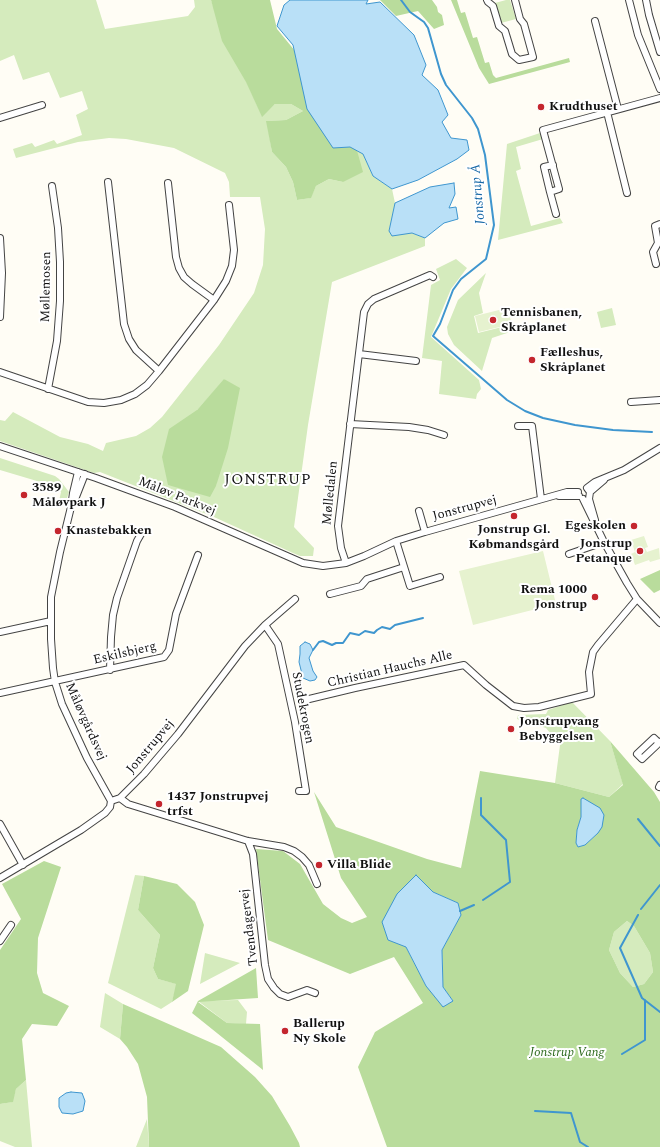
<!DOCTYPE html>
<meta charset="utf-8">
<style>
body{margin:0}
canvas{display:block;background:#fffdf5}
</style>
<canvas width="660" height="1147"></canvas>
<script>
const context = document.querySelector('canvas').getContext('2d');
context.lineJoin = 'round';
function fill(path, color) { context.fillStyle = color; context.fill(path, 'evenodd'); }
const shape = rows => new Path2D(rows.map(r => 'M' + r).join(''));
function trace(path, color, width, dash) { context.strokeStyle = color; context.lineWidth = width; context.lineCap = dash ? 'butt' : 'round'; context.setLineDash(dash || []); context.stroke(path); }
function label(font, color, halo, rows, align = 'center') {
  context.font = font + ' Spectral,serif'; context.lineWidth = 4; context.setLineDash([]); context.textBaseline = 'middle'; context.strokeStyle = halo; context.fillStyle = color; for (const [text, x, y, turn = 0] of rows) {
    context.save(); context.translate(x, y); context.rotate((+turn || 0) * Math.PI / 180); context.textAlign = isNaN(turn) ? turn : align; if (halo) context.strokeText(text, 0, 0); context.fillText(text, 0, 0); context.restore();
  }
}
fill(shape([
 [0,0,96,0,105,29,188,16,195,7,194,0,211,0,217,17,262,116,275,104,291,104,303,111,286,120,267,121,272,152,286,167,293,182,297,200,310,198,316,186,329,179,343,182,357,150,363,154,373,176,392,189,395,203,389,231,412,233,425,238,425,246,332,282,308,425,294,527,314,548,313,556,300,556,293,553,214,517,100,472,94,473,0,441,0,420,5,421,13,412,60,437,88,444,103,451,106,443,136,436,150,428,162,417,219,345,254,293,263,265,265,229,260,197,230,197,229,182,225,173,174,148,126,139,109,138,78,142,16,158,13,149,32,143,35,147,54,140,57,144,82,135,76,115,88,109,82,91,60,98,49,72,23,80,14,55,0,61],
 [225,379,216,486,197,410],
 [506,0,510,0,516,19,501,23,495,3],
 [540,133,543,139,516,147,521,169,516,171,531,226,560,218,563,223,498,240,507,144],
 [456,259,467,268,451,289,431,337,479,380,481,389,477,394,476,399,439,394,442,361,422,358,431,285,440,280,436,269],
 [486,273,479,293,483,313,474,316,478,333,510,325,513,331,492,338,482,371,454,345,448,334,447,327,458,300],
 [612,308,616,325,601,328,597,312],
 [0,458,55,476,59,479,69,492,65,504,59,501,61,492,57,487,0,470],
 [572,702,610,741,623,784,609,797,555,783,560,745,546,728,517,719,518,715,546,714,548,710],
 [135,875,144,876,138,910,160,935,153,968,158,979,177,984,172,1002,161,1009,108,983],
 [627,921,634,926,650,953,653,972,644,984,633,987,620,973,609,950,614,932],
 [205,953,240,963,200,984],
 [105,993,123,1004,120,1039,100,1027],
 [238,1000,247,1012,246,1024,227,1023,198,1001],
 [26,1080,32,1147,15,1147,0,1141,0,1104,12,1102,16,1089],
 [147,1119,149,1147,136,1147]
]), '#d5ebbd');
fill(shape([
 [211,0,270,0,277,29,300,57,356,147,363,172,343,182,329,179,316,186,311,198,297,200,293,182,286,167,272,152,266,121,286,120,303,111,291,104,275,104,262,117,246,82,222,41],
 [380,0,432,0,437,7,438,12,442,15,444,25,434,29,418,11,396,16],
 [451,0,457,0,461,13,465,12,473,38,477,37,485,63,489,62,493,75,496,78,569,58,570,62,489,84,479,68],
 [224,379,240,388,228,448,216,486,210,497,168,485,162,457,169,429,197,410],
 [660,570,660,590,654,593,640,579],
 [610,741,654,792,660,802,660,1147,387,1147,358,1067,375,1032,423,1003,394,957,350,974,268,940,256,849,283,851,300,864,323,904,341,918,352,923,367,917,341,878,314,792,336,827,427,859,461,868,480,771,555,783,609,797,623,785],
 [583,798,598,833,585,845,578,847,576,842,577,830,581,817,581,799],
 [416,875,433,892,458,903,461,915,442,950,443,987,453,1001,426,986,406,947],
 [627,921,634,926,650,953,653,972,644,984,633,987,620,973,609,950,614,932],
 [44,861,61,867,38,938,37,973,43,993,69,1006,57,1026,32,1024,22,1039,26,1080,16,1089,13,1102,0,1104,0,950,21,919,2,884],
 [144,876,177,884,195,902,204,925,188,991,172,1002,176,984,158,979,153,968,160,935,138,910],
 [256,968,258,998,198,1002,227,1023,260,1024,263,1070,192,1013,198,1001],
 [123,1004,221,1047,255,1077,272,1096,290,1126,299,1143,300,1147,149,1147,147,1097,138,1064,127,1047,120,1039]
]), '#b9dc9c');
fill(shape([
 [507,308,512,324,479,332,475,316],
 [644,536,648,547,645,548,647,552,659,548,660,559,650,562,649,560,635,565,631,554,635,552,631,540],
 [543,551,556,604,473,625,459,571]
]), '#e6f2cf');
const water = shape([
 [290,0,368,0,366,4,380,2,414,35,426,65,422,75,438,90,448,115,442,122,451,138,467,140,469,150,457,159,418,180,392,189,373,176,363,154,350,147,333,148,307,109,293,45,277,26,284,5,290,0],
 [454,183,455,194,449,208,456,207,458,219,444,223,425,238,412,233,392,236,389,231,395,203,430,187,454,183],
 [305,642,310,644,313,650,309,658,313,671,317,677,315,680,310,681,303,678,299,662,300,654,300,646,305,642],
 [583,798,600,808,604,815,602,827,598,833,585,845,578,847,576,843,577,830,581,817,581,799,583,798],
 [416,875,433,892,458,903,461,915,442,950,443,987,453,1001,443,1007,426,986,406,947,388,940,382,922,397,894,416,875],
 [71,1092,82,1093,85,1101,83,1111,73,1114,62,1113,59,1107,59,1098,66,1093,71,1092]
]);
fill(water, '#b9e0f7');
trace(water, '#3f96cf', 1);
trace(shape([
 [401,0,410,12,424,22,428,28,441,74,446,85,472,118,478,129,485,155,494,225,486,259,461,279,453,290,440,324,433,336,507,400,525,411,543,418,575,425,613,430,652,432],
 [313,650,319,642,323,641,332,645,336,643,343,643,350,633,359,635,365,631,374,633,377,630,382,627,390,629,395,625,423,618],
 [481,798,481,815,506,840,510,882,483,900],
 [638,819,660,846],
 [641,909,660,885],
 [460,911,474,905],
 [638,915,620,948,642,998,660,1012],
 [622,1054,645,1040,645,1000],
 [535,1111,571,1113,580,1142,588,1147]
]), '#3f96cf', 2);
const minor = shape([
 [487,0,488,2,493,6,499,26,505,31,512,54,519,60,533,57,524,24,520,19,515,0],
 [629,0,638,35,660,89],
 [646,0,649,15,660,52],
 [595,21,618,109],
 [607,112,627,193],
 [0,118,42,105],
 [108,182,124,324,129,339,136,350,159,371],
 [168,183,176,257,179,268,184,277,192,284,214,300],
 [550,192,544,167,553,165],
 [556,214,550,192,559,189,543,130,660,98],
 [0,238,2,273,0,317],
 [656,264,653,252,658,243,655,226,660,224],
 [359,354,416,361],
 [0,372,88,402,104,403,121,400,135,394,147,385,159,371,214,300,226,281,232,266,234,250,229,205],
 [48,389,57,341,60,301,60,262,58,228,52,186],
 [631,402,660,400],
 [350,424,409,427,428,430,444,435],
 [518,426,532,426,541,499],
 [0,446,96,478,175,507,303,563,323,566,346,563,364,556,396,541,425,532,567,492,578,492],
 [78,472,73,493,71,507,60,552,51,597,51,639,53,668,55,682,62,704,87,758,111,801],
 [587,488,595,482,624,470,660,448],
 [587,488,590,492,589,499,595,520],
 [590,492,604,480],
 [559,496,579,496],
 [583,499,604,542,627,583,637,599,660,623],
 [74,502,85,474],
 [419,511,425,532],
 [396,541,410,586,440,577],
 [569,554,604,542],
 [346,563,341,548,338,526,364,312,368,304,374,299,430,275,433,277],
 [330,594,361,586,367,579,404,567],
 [265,625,278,644,295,722,306,791,299,791],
 [0,632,51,621],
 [110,670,111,637,113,615,117,598,137,541,141,534],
 [0,693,164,657,169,650,176,614,198,555],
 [305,700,355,688,464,665,486,685,513,706,524,708,539,707,591,694,589,672,593,652,598,645,637,599],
 [659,743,654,738,637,754,642,759,659,743,660,742],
 [659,787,660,785],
 [120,798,128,804,248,841,284,847,294,851,302,857,309,865,317,884],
 [111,801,120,798,144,774,178,734,245,646,265,625,295,599],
 [0,824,23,865],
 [248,841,253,854,265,965,268,979,274,988,280,994,288,997,307,990,315,993],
 [0,878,81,830,105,813,110,807,111,801],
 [0,941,11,925]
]);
trace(minor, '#444', 8);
trace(minor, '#fff', 6);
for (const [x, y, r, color] of [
 [541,107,4,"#c4262e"],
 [493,320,4,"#c4262e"],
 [532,360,4,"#c4262e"],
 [24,495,4,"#c4262e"],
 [514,516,4,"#c4262e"],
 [634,526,4,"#c4262e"],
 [58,531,4,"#c4262e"],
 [640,551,4,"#c4262e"],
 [595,597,4,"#c4262e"],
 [511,729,4,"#c4262e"],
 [159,804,4,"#c4262e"],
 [319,865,4,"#c4262e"],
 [285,1031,4,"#c4262e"]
]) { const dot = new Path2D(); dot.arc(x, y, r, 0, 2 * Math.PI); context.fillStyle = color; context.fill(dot); trace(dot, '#fff', 1.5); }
label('bold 13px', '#111', '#fff', [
 ["Krudthuset",549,107],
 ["Tennisbanen,",501,313],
 ["Skråplanet",501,328],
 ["Fælleshus,",540,353],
 ["Skråplanet",540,368],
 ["3589",32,488],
 ["Måløvpark J",32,503],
 ["Egeskolen",626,526,"right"],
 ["Jonstrup Gl.",514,530,"center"],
 ["Købmandsgård",514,545,"center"],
 ["Knastebakken",66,531],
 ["Jonstrup",632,544,"right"],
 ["Petanque",632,559,"right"],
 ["Rema 1000",587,590,"right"],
 ["Jonstrup",587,605,"right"],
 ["Jonstrupvang",519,722],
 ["Bebyggelsen",519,737],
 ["1437 Jonstrupvej",167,797],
 ["trfst",167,812],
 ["Villa Blide",327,865],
 ["Ballerup",293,1024],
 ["Ny Skole",293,1039]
], 'left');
label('13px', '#111', '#fff', [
 ["Møllemosen",47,287,-89],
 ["Mølledalen",331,493,-84],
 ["Måløv Parkvej",177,497,22],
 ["Jonstrupvej",465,509,-15],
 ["Eskilsbjerg",125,654,-13],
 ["Christian Hauchs Alle",390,670,-13],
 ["Studekrogen",302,708,79],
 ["Måløvgårdsvej",85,722,66],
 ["Jonstrupvej",151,747,-50],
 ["Tvendagervej",250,927,-97]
]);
label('italic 13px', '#2f6b1f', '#fff', [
 ["Jonstrup Vang",567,1053]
]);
label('italic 14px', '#1768a6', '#fff', [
 ["Jonstrup Å",479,194,-95]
]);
context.letterSpacing = '1px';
label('15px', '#111', '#fff', [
 ["JONSTRUP",268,481]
]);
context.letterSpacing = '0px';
</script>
